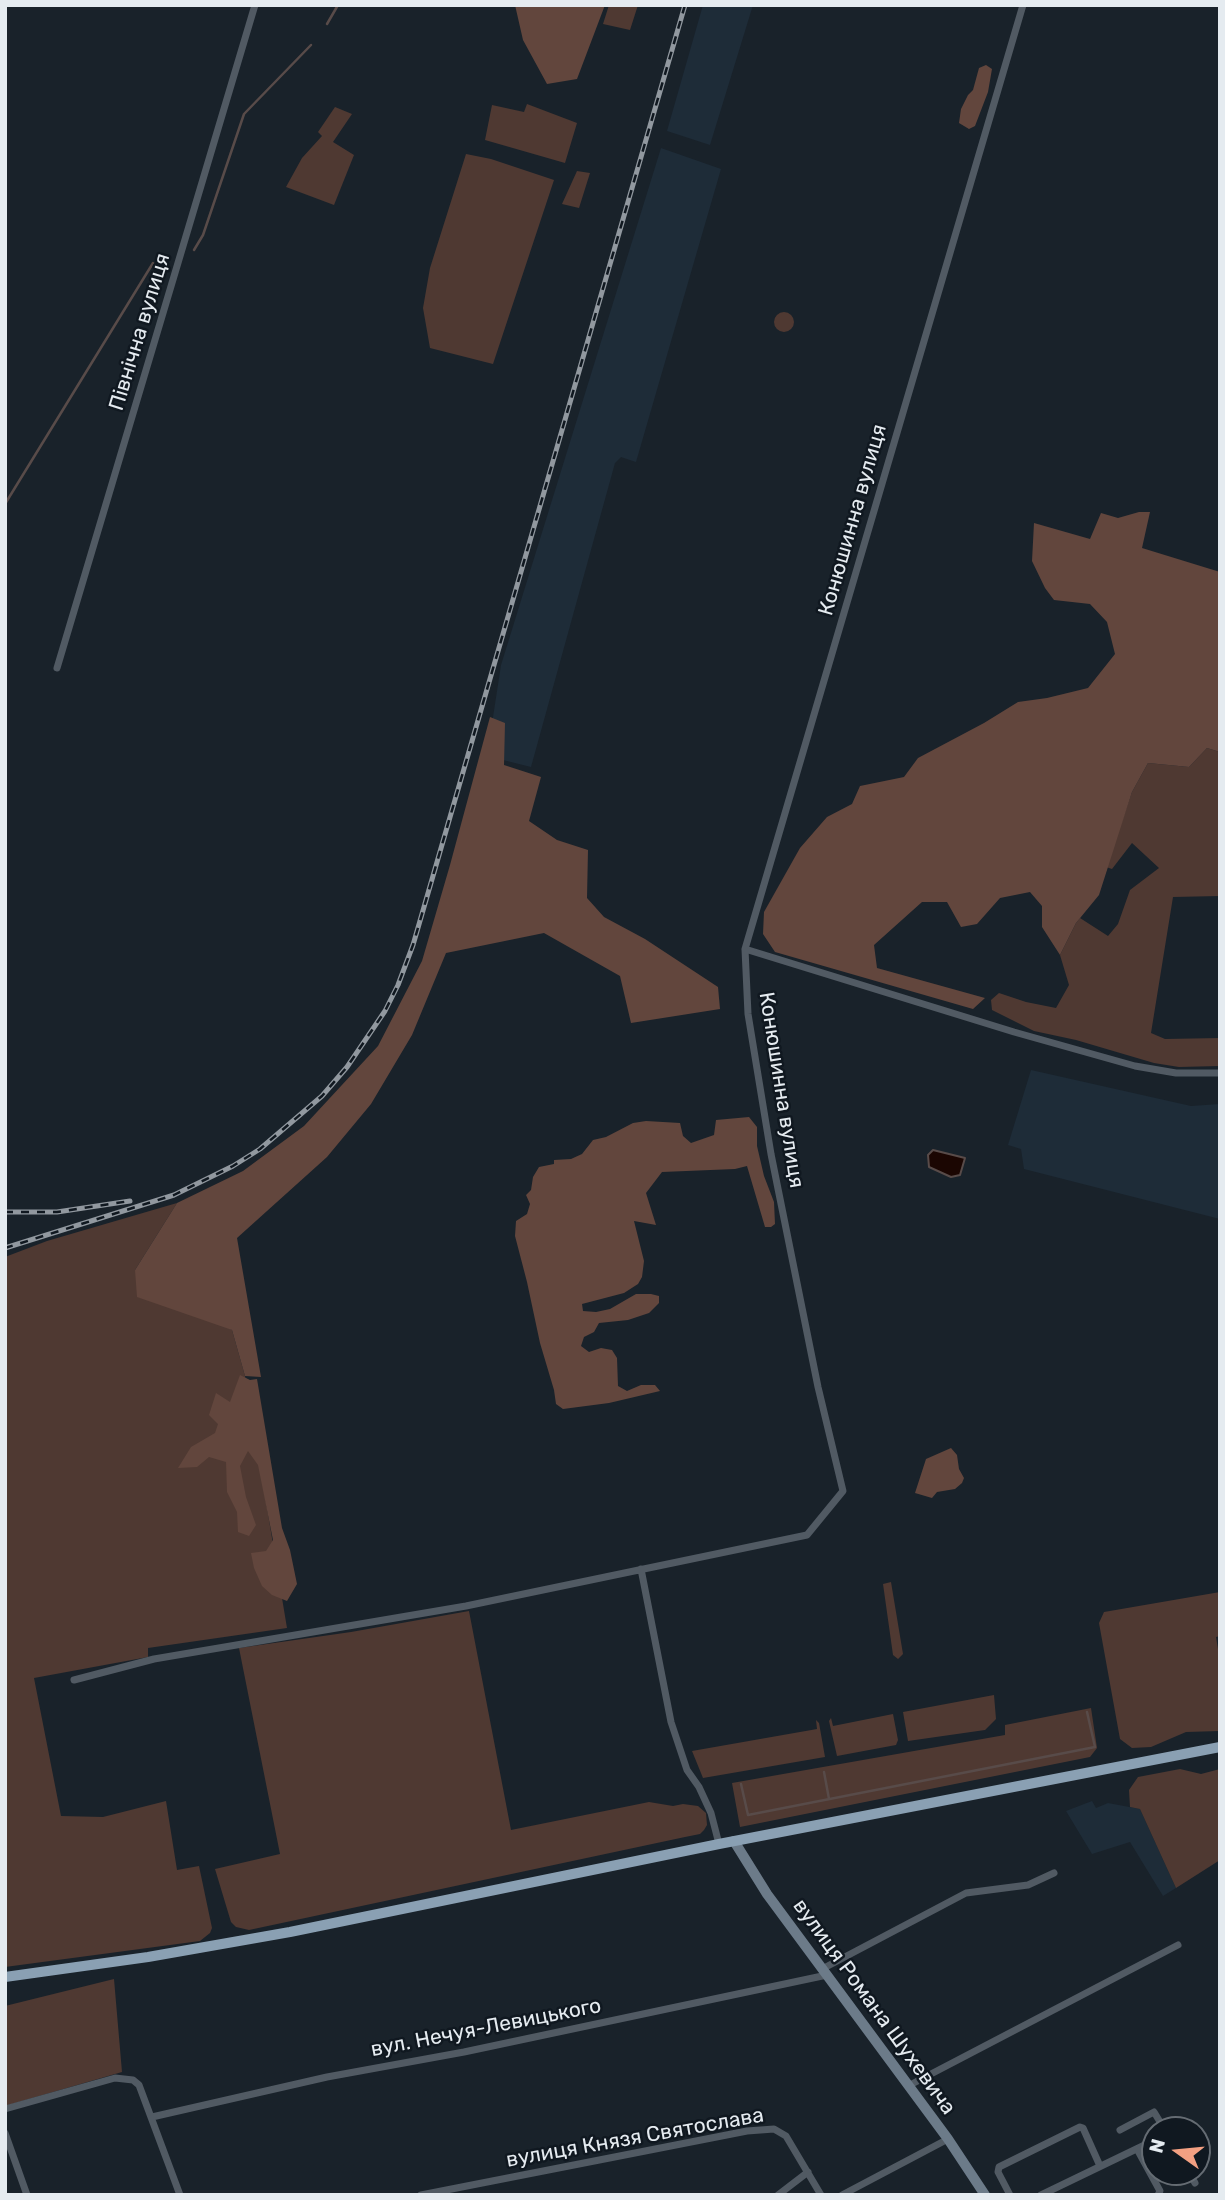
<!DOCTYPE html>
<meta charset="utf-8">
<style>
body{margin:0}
#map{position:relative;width:1225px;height:2200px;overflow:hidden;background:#19222a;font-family:Rubik,sans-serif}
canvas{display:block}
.frame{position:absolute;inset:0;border:7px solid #e5ebf0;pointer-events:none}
.north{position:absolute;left:1141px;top:2116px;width:70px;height:70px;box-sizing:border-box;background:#101820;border:2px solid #656c73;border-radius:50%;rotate:285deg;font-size:19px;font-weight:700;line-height:28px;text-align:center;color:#e5ebf0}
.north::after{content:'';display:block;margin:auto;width:24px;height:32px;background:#f3a082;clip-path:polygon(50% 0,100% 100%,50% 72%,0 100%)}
</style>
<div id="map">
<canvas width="1225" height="2200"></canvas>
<div class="frame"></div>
<div class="north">N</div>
</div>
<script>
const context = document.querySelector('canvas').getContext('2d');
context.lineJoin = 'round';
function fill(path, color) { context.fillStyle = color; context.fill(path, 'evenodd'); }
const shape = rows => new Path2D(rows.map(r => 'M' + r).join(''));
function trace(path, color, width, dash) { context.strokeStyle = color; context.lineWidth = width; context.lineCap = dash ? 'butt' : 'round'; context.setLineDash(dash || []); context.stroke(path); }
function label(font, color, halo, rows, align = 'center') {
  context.font = font + ' Rubik,sans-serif'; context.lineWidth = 5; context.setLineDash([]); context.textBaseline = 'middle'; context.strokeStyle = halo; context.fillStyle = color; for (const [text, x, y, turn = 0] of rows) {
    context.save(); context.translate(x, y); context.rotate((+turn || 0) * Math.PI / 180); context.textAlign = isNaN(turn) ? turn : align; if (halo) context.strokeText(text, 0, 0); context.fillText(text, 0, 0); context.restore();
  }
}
fill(shape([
 [703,5,753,5,710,145,667,131],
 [661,148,721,169,636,462,621,457,615,463,531,767,487,756,501,665],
 [1031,1070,1191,1106,1220,1104,1220,1219,1024,1169,1021,1149,1008,1145],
 [1092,1801,1096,1808,1108,1803,1140,1809,1176,1888,1163,1896,1130,1842,1092,1854,1066,1811]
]), '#1e2c38');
fill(shape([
 [609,5,638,5,630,30,603,24],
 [527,104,577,123,565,163,485,140,492,105,524,112],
 [335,107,352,114,333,142,354,155,334,205,286,187,302,158,322,136,318,132],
 [466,154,491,159,554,180,493,364,430,348,423,308,430,268],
 [577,171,590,173,579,208,562,204],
 '774 322a10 10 0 1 1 20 0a10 10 0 1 1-20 0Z',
 [1207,748,1220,752,1220,896,1173,897,1151,1033,1165,1039,1220,1038,1220,1066,1179,1067,1154,1063,1076,1040,1034,1031,992,1010,991,1000,999,993,1026,1002,1056,1008,1069,985,1060,955,1076,923,1080,918,1108,936,1118,924,1130,890,1159,868,1132,843,1112,869,1106,867,1132,792,1148,763,1189,767],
 [177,1203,135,1270,232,1330,245,1376,287,1628,148,1648,148,1657,34,1678,61,1816,103,1817,166,1801,177,1870,199,1866,212,1928,210,1933,200,1941,5,1967,5,1257,47,1241],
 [891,1582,903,1654,898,1659,893,1655,883,1584],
 [1220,1592,1220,1636,1216,1637,1220,1661,1220,1731,1186,1732,1151,1747,1132,1748,1120,1739,1099,1623,1104,1612],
 [469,1611,511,1830,649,1802,673,1806,683,1804,698,1806,706,1813,707,1825,704,1830,700,1834,685,1837,249,1930,236,1927,231,1922,215,1869,280,1854,239,1648,351,1632],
 [994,1695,996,1719,985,1730,908,1741,903,1712],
 [1091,1708,1097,1748,1090,1757,740,1827,732,1783,1005,1735,1005,1725],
 [893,1714,898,1740,896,1745,837,1756,829,1721,831,1718,833,1726],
 [816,1720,819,1723,825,1757,703,1778,692,1751,817,1729],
 [1180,1769,1201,1774,1220,1769,1220,1860,1176,1888,1140,1809,1130,1807,1129,1790,1138,1777],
 [114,1979,122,2072,5,2106,5,2006]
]), '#4f3932');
fill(shape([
 [515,5,605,5,577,79,547,84,523,40],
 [986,65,992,69,988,92,975,126,969,129,959,123,961,109,968,95,973,90,979,68],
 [1139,512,1150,512,1142,548,1220,572,1220,752,1207,748,1189,767,1148,763,1132,792,1099,895,1076,923,1060,955,1042,927,1042,906,1030,892,1000,898,977,924,961,927,947,902,922,902,874,945,877,968,985,998,973,1009,775,952,763,934,764,912,800,848,827,817,852,804,860,786,904,777,918,758,984,723,1018,702,1047,698,1088,688,1115,654,1107,622,1090,604,1054,600,1045,588,1032,561,1034,523,1090,539,1101,513,1118,518],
 [490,717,505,723,504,765,541,777,529,821,557,840,588,850,587,898,604,917,645,939,718,987,720,1009,631,1023,620,976,544,933,446,953,412,1035,371,1104,327,1157,237,1238,261,1377,245,1376,232,1330,137,1297,135,1270,177,1203,243,1171,304,1126,378,1046,422,961,450,865],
 [749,1117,757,1127,757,1146,764,1176,774,1202,775,1224,771,1227,765,1227,747,1166,735,1169,662,1172,646,1193,656,1225,634,1221,644,1261,642,1277,638,1284,624,1293,582,1304,583,1311,596,1312,610,1309,636,1294,651,1294,659,1296,659,1303,649,1313,628,1320,599,1323,594,1332,584,1337,581,1346,589,1352,601,1348,612,1350,617,1358,618,1386,627,1391,641,1385,655,1385,660,1391,609,1403,563,1409,556,1404,554,1390,540,1343,527,1282,515,1236,516,1221,527,1214,530,1204,526,1195,531,1190,533,1177,539,1167,554,1164,554,1160,571,1159,582,1154,593,1140,606,1137,633,1123,646,1121,680,1123,683,1136,691,1143,714,1135,716,1120],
 [240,1375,250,1380,257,1379,282,1528,290,1550,297,1584,287,1601,272,1595,262,1586,254,1568,251,1553,266,1551,273,1540,258,1465,248,1451,240,1466,246,1497,256,1525,249,1536,238,1532,237,1512,227,1492,226,1462,209,1457,197,1467,178,1468,191,1447,215,1433,218,1424,209,1415,216,1393,230,1402],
 [951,1448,957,1455,959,1469,964,1478,962,1483,955,1489,937,1492,932,1498,915,1493,926,1459]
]), '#62463d');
const water = shape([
 [933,1150,965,1158,960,1175,951,1177,929,1167,928,1155,933,1150]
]);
fill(water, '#1b0602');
trace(water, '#584b49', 2);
trace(shape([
 [327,24,338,5],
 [194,250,203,235,244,114,311,45],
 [5,504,153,263],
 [824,1772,829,1799],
 [741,1784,748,1815,1095,1747,1087,1712]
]), '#584b49', 2.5);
trace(shape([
 [57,668,255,5],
 [745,949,1014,1032,1135,1066,1176,1073,1220,1073],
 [641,1569,671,1722,687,1770,699,1787,711,1813,719,1844],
 [74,1680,154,1659,466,1606,807,1535,843,1491,818,1387,771,1154,748,1014,745,949,1023,5],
 [822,1969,966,1893,1028,1885,1054,1873],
 [908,2086,1178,1945],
 [5,2109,115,2078,133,2080,139,2085,180,2195],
 [152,2117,327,2077,464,2052,827,1975],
 [1120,2130,1154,2112,1165,2130],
 [5,2133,27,2195],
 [1137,2149,1160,2191,1158,2195],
 [1189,2172,1195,2183],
 [421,2195,747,2131,774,2129,786,2136,821,2195],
 [778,2195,808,2172],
 [842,2195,948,2139],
 [1010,2195,998,2172,999,2167,1080,2127,1083,2128,1100,2166],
 [1041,2195,1155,2140]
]), '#515a63', 7);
trace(shape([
 [734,1841,767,1894,948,2139,985,2195]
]), '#6c7b89', 10);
trace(shape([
 [5,1977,148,1957,290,1932,719,1844,1220,1747]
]), '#8aa0b3', 10);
const rail = shape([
 [5,1212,57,1212,130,1201],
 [5,1248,174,1195,233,1166,260,1149,322,1096,347,1067,385,1011,398,985,413,945,685,5]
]);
trace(rail, '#91989f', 5);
trace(rail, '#101820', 2.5, [8]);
label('21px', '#e5ebf0', '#101820', [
 ["Північна вулиця",140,332,-73],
 ["Конюшинна вулиця",853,520,-74],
 ["Конюшинна вулиця",781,1090,81],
 ["вулиця Романа Шухевича",874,2007,54],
 ["вул. Нечуя-Левицького",486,2028,-11],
 ["вулиця Князя Святослава",635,2138,-10]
]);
</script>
